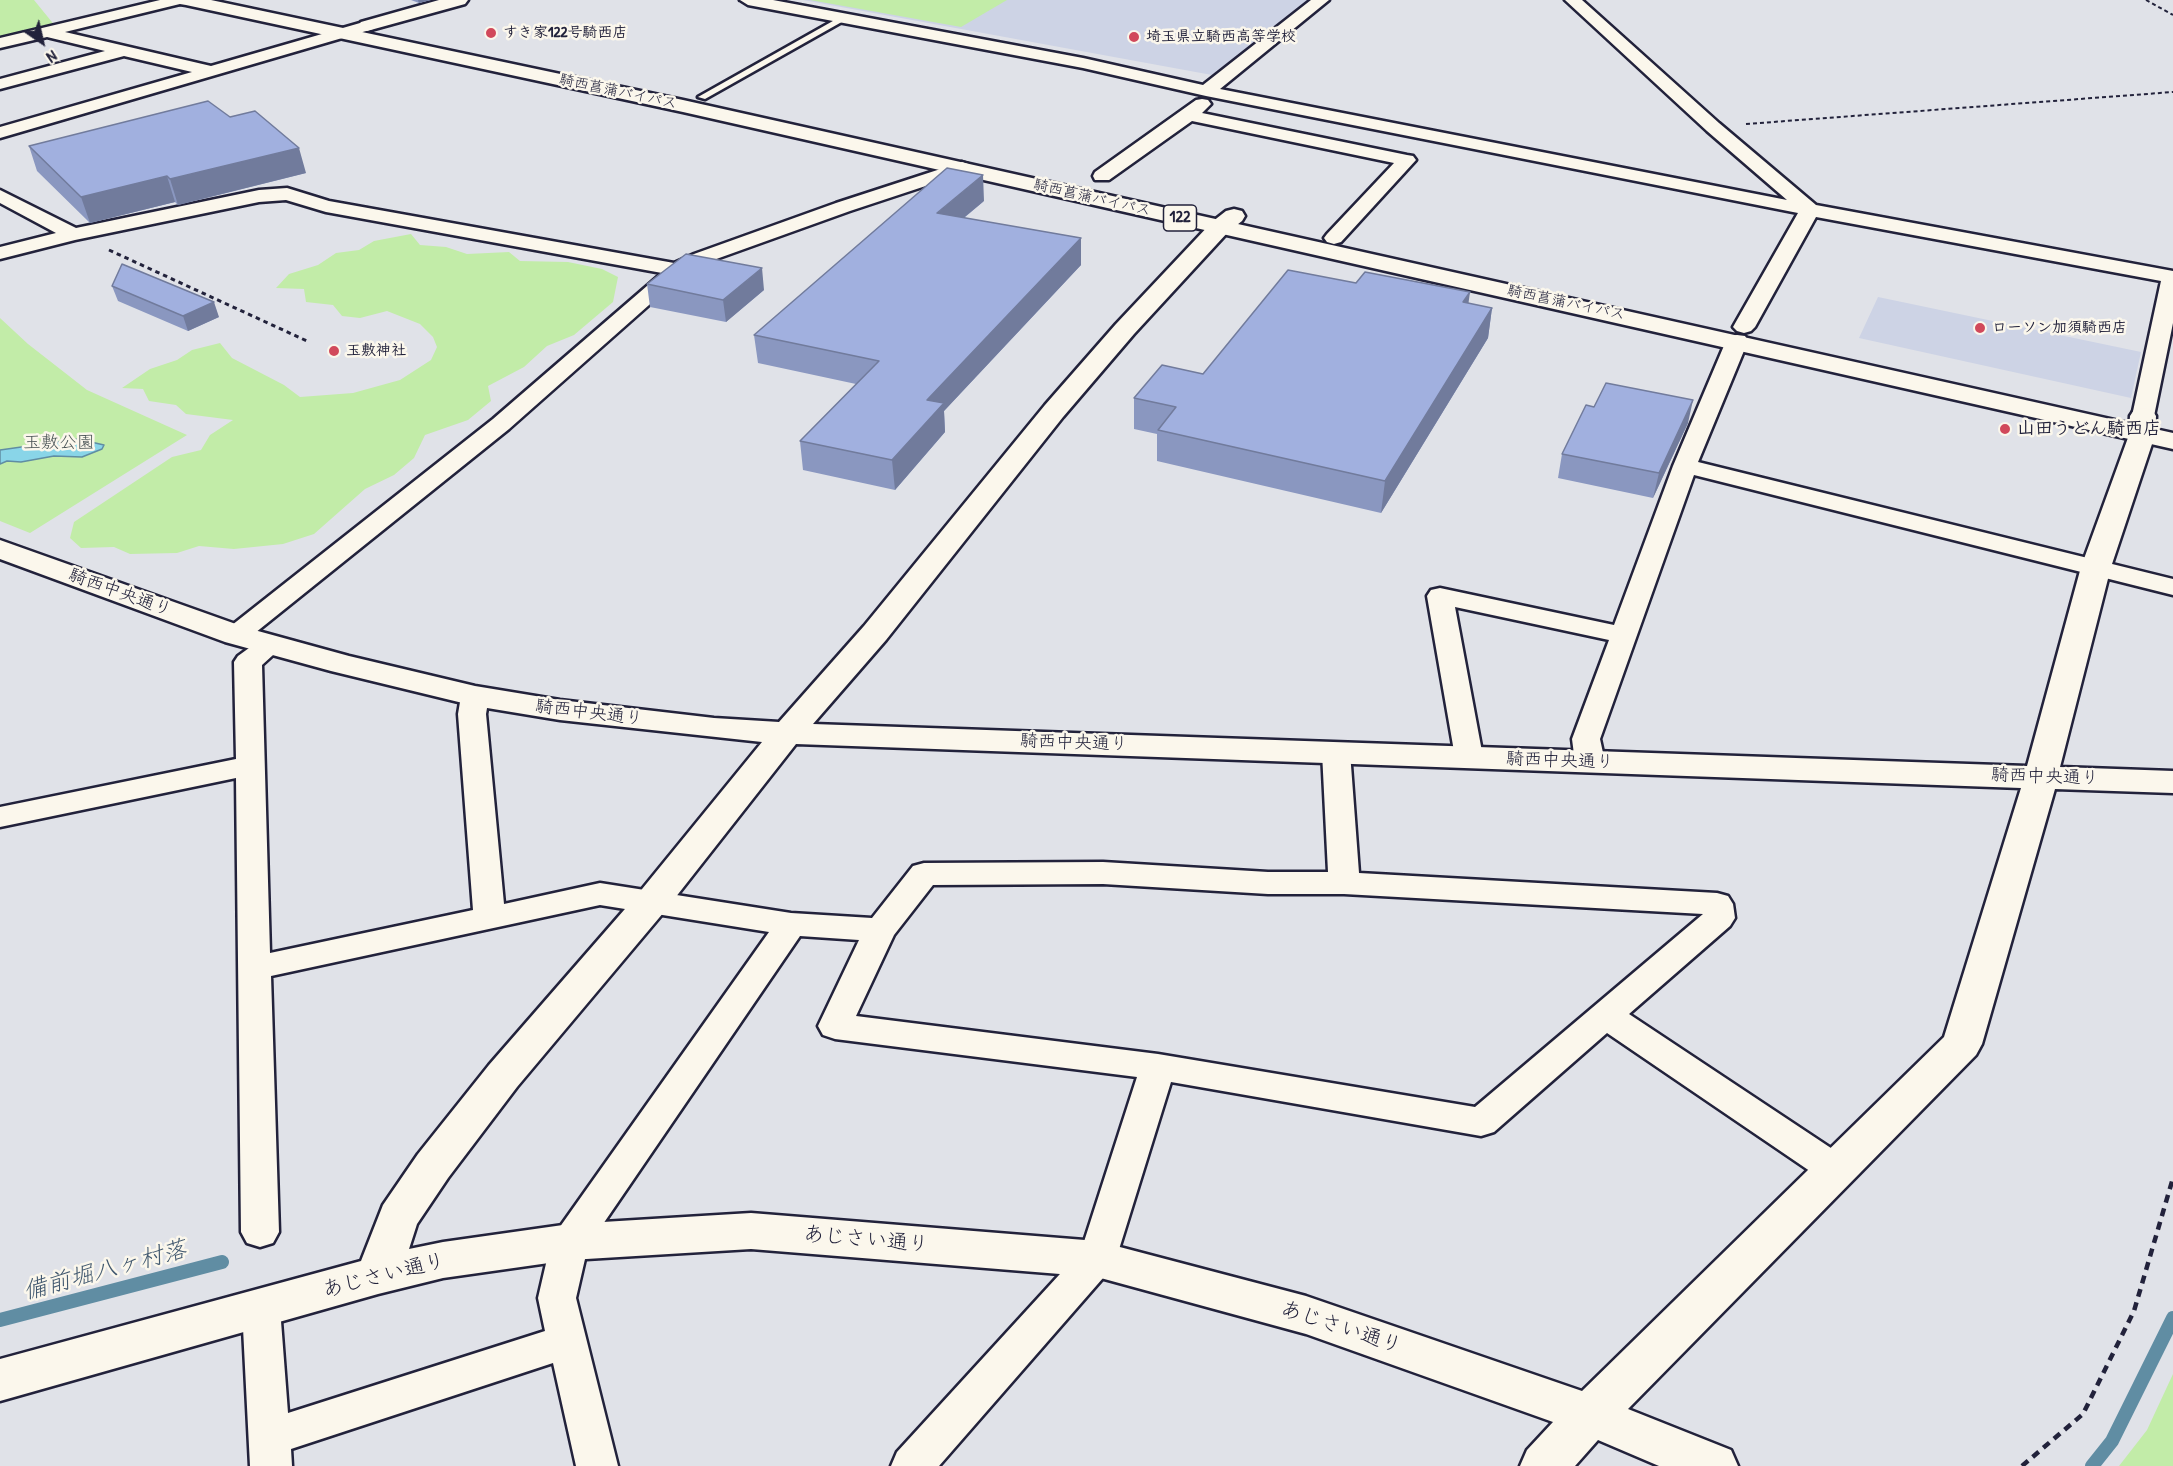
<!DOCTYPE html>
<meta charset="utf-8">
<style>
body{margin:0}
#map{position:relative;width:2173px;height:1466px;overflow:hidden;background:#e0e2e8;font-family:"Patrick Hand",sans-serif}
canvas{display:block}
.north{position:absolute;left:12px;top:12px;width:60px;height:60px;-webkit-text-stroke:4px #fbf7ec;paint-order:stroke;rotate:146deg;font-size:16px;font-weight:700;line-height:24px;text-align:center;color:#22223b}
.north::after{content:'';display:block;margin:auto;width:21px;height:27px;background:#22223b;clip-path:polygon(50% 0,100% 100%,50% 72%,0 100%)}
</style>
<div id="map">
<canvas width="2173" height="1466"></canvas>
<div class="north">N</div>
</div>
<script>
const context = document.querySelector('canvas').getContext('2d');
context.lineJoin = 'round';
function fill(path, color) { context.fillStyle = color; context.fill(path, 'evenodd'); }
const shape = rows => new Path2D(rows.map(r => 'M' + r).join(''));
function trace(path, color, width, dash) { context.strokeStyle = color; context.lineWidth = width; context.lineCap = dash ? 'butt' : 'round'; context.setLineDash(dash || []); context.stroke(path); }
function label(font, color, halo, rows, align = 'center') {
  context.font = font + ' "Patrick Hand","Klee One",sans-serif'; context.lineWidth = 5; context.setLineDash([]); context.textBaseline = 'middle'; context.strokeStyle = halo; context.fillStyle = color; for (const [text, x, y, turn = 0] of rows) {
    context.save(); context.translate(x, y); context.rotate((+turn || 0) * Math.PI / 180); context.textAlign = isNaN(turn) ? turn : align; if (halo) context.strokeText(text, 0, 0); context.fillText(text, 0, 0); context.restore();
  }
}
fill(shape([
 [803,0,1310,0,1212,75],
 [1878,297,2141,352,2131,398,1859,338]
]), '#cdd3e5');
fill(shape([
 [0,0,34,0,56,27,0,39],
 [810,0,1007,0,961,27],
 [411,234,420,245,446,247,467,254,509,252,520,261,568,262,602,269,618,277,613,302,574,335,547,346,524,367,488,386,491,401,468,420,425,435,414,458,394,475,365,489,314,534,283,544,234,549,199,546,177,553,130,554,114,547,81,548,70,538,74,522,172,457,201,450,210,435,233,420,186,414,176,405,149,401,143,389,122,388,150,369,177,360,192,350,220,343,232,358,284,385,300,397,353,393,400,380,431,360,437,347,433,337,420,324,387,311,360,318,342,316,333,305,306,302,304,289,276,288,289,274,318,265,336,253,359,250,374,241],
 [0,318,28,344,87,390,187,435,30,533,0,521],
 [2173,1374,2173,1466,2119,1466,2147,1430]
]), '#c2eca8');
const water = shape([
 [78,439,104,445,102,449,82,457,54,456,21,462,7,461,0,464,0,450,78,439]
]);
fill(water, '#89d5e8');
trace(water, '#608da3', 1.5);
trace(shape([
 [0,1320,222,1262],
 [2092,1466,2112,1441,2173,1318]
]), '#608da3', 14);
const service = shape([
 [840,17,847,19,705,99,698,97,840,17]
]);
const minor = shape([
 [160,0,187,0,184,3,65,32,211,66,367,21,375,26,373,29,0,138,0,127,192,72,124,56,0,89,0,79,105,51,47,37,0,48,0,38,160,0],
 [740,0,773,0,1083,58,1203,85,1311,0,1329,0,1220,89,1787,200,1707,131,1565,0,1582,0,1719,123,1816,205,2173,271,2173,323,2154,416,2151,421,2143,423,2135,421,2132,416,2161,281,1816,217,1755,327,1751,331,1744,333,1737,331,1733,327,1798,213,1206,96,1083,68,748,5,740,0],
 [1202,99,1208,100,1211,104,1202,113,1407,155,1413,156,1416,160,1341,242,1334,244,1327,242,1324,238,1327,234,1394,163,1192,121,1109,180,1095,180,1093,176,1095,172,1196,100,1202,99],
 [962,162,968,164,971,168,968,172,850,211,708,262,684,274,509,429,245,641,236,643,227,641,223,635,227,629,493,419,662,273,326,212,286,200,259,202,75,240,0,259,0,247,56,233,0,203,0,190,76,228,259,190,287,188,329,201,674,263,694,254,836,203,962,162],
 [1737,335,1745,336,1748,341,1698,462,2173,579,2173,595,1694,475,1600,739,1605,762,1600,769,1590,771,1580,769,1575,762,1572,739,1609,640,1455,607,1483,757,1479,764,1469,766,1459,764,1455,757,1427,596,1431,590,1440,588,1614,625,1673,466,1726,341,1729,336,1737,335],
 [270,638,280,640,283,646,262,665,270,953,473,910,458,714,461,696,465,690,475,687,485,690,489,696,486,714,504,904,600,883,791,913,872,918,913,866,924,863,1103,862,1268,872,1328,872,1322,752,1326,746,1336,743,1346,746,1350,752,1359,873,1717,893,1728,896,1733,904,1735,918,1730,926,1629,1014,1849,1160,1854,1170,1849,1180,1836,1185,1823,1180,1607,1033,1494,1132,1481,1136,1171,1082,1116,1259,1110,1270,939,1466,891,1466,897,1452,1081,1251,1137,1077,835,1039,823,1035,818,1026,859,940,800,936,588,1246,576,1298,618,1466,576,1466,553,1363,291,1449,292,1466,250,1466,242,1308,247,1296,261,1291,275,1296,280,1308,288,1413,545,1331,538,1298,551,1242,557,1231,769,932,600,905,271,976,279,1232,273,1243,260,1247,247,1243,241,1232,236,778,0,827,0,807,236,759,234,662,238,656,260,640,270,638],
 [1103,884,1268,894,1344,894,1703,914,1475,1107,1158,1054,856,1016,894,935,933,885,1103,884]
]);
const tertiary = shape([
 [439,0,468,0,465,4,367,31,361,30,358,26,361,22,439,0],
 [1234,209,1242,211,1245,216,1242,221,1228,232,1134,334,1063,417,886,640,813,724,2027,766,2081,567,2129,435,2130,416,2134,410,2143,408,2152,410,2156,416,2155,435,2111,567,2060,767,2173,771,2173,793,2055,789,1982,1044,1976,1055,1628,1409,1731,1450,1738,1466,1659,1466,1598,1440,1575,1466,1520,1466,1527,1450,1553,1422,1306,1334,1097,1277,751,1249,570,1260,443,1278,378,1294,0,1401,0,1359,361,1261,383,1205,418,1154,489,1065,638,894,762,742,560,720,475,706,331,671,225,642,0,559,0,540,247,628,349,656,475,686,560,700,714,718,779,722,864,626,1045,405,1116,324,1212,222,1226,211,1234,209],
 [796,744,2021,788,1944,1037,1582,1391,1306,1296,1097,1241,751,1213,570,1224,443,1242,409,1249,417,1224,448,1178,517,1087,664,912,796,744]
]);
const trunk = shape([
 [177,0,211,0,683,100,2173,433,2173,449,683,112,186,5,180,4,177,0]
]);
trace(service, '#22223b', 5);
trace(minor, '#22223b', 5);
trace(tertiary, '#22223b', 5);
trace(trunk, '#22223b', 5);
trace(shape([
 [2146,0,2173,15],
 [1746,124,2173,92]
]), '#22223b', 2, [4, 3]);
trace(shape([
 [109,250,307,341]
]), '#22223b', 3, [4.5, 4]);
trace(shape([
 [2022,1466,2083,1414,2134,1311,2173,1178]
]), '#22223b', 4.5, [8, 6]);
fill(service, '#fbf7ec');
fill(minor, '#fbf7ec');
fill(tertiary, '#fbf7ec');
fill(trunk, '#fbf7ec');
fill(shape([
 [411,0,431,0,419,3],
 [29,146,306,173,178,205,175,202,90,223,37,171],
 [984,201,964,218,1081,238,1081,265,944,411,945,432,895,490,803,470,800,441,856,384,758,363,754,335],
 [1356,283,1492,308,1488,338,1381,513,1157,461,1157,434,1134,429,1134,398,1203,374],
 [647,284,764,290,726,322,650,307],
 [112,286,219,317,188,331,118,301],
 [1594,407,1688,423,1653,498,1558,478,1562,454]
]), '#8a97c0');
fill(shape([
 [418,0,431,0,419,3],
 [299,148,306,173,178,205,170,179],
 [983,175,984,201,938,239,937,213],
 [167,176,175,202,90,223,81,197],
 [1081,238,1081,265,944,411,945,432,895,490,892,460,927,400],
 [762,268,764,290,726,322,723,300],
 [1470,292,1466,321,1463,302],
 [214,302,219,317,188,331,183,316],
 [1492,308,1488,338,1381,513,1385,481],
 [1693,400,1688,423,1653,498,1659,473]
]), '#717b9c');
const building = shape([
 [208,101,230,117,255,111,299,148,170,179,167,176,81,197,29,146,208,101],
 [947,168,983,175,937,213,1081,238,927,400,944,403,892,460,800,441,879,361,754,335,947,168],
 [686,254,762,268,723,300,647,284,686,254],
 [122,264,214,302,183,316,112,286,122,264],
 [1288,270,1356,283,1365,272,1470,292,1463,302,1492,308,1385,481,1158,430,1176,407,1134,398,1162,365,1203,374,1288,270],
 [1606,383,1693,400,1659,473,1562,454,1586,405,1594,407,1606,383]
]);
fill(building, '#a1b0df');
trace(building, '#717b9c', 1.5);
for (const [x, y, r, color] of [
 [491,33,6,"#d1495b"],
 [1134,37,6,"#d1495b"],
 [1980,328,6,"#d1495b"],
 [334,351,6,"#d1495b"],
 [2005,429,6,"#d1495b"]
]) { const dot = new Path2D(); dot.arc(x, y, r, 0, 2 * Math.PI); context.fillStyle = color; context.fill(dot); trace(dot, '#fbf7ec', 2); }
label('bold 15px', '#22223b', '#fbf7ec', [
 ["すき家122号騎西店",503,33],
 ["埼玉県立騎西高等学校",1146,37],
 ["ローソン加須騎西店",1992,328],
 ["玉敷神社",346,351]
], 'left');
label('15px', '#22223b', '#fbf7ec', [
 ["騎西菖蒲バイパス",618,92,12],
 ["騎西菖蒲バイパス",1092,198,13],
 ["騎西菖蒲バイパス",1566,303,12]
]);
for (const [x, y, w] of [
 [1180,218,33]
]) { const box = new Path2D(); box.roundRect(x - w / 2, y - 13, w, 26, 4.5); context.fillStyle = '#fbf7ec'; context.fill(box); trace(box, '#22223b', 1.5); }
label('bold 16px', '#22223b', null, [
 ["122",1180,218]
]);
label('bold 18px', '#22223b', '#fbf7ec', [
 ["山田うどん騎西店",2017,429]
], 'left');
label('18px', '#4a5456', '#fbf7ec', [
 ["玉敷公園",59,443]
]);
label('18px', '#22223b', '#fbf7ec', [
 ["騎西中央通り",120,593,20],
 ["騎西中央通り",589,713,7],
 ["騎西中央通り",1074,743,2],
 ["騎西中央通り",1560,761,2],
 ["騎西中央通り",2045,777,2]
]);
label('21px', '#22223b', '#fbf7ec', [
 ["あじさい通り",866,1240,5],
 ["あじさい通り",384,1276,-14],
 ["あじさい通り",1341,1328,18]
]);
label('italic 24px', '#41586f', '#fbf7ec', [
 ["備前堀八ヶ村落",105,1271,-15]
]);
</script>
